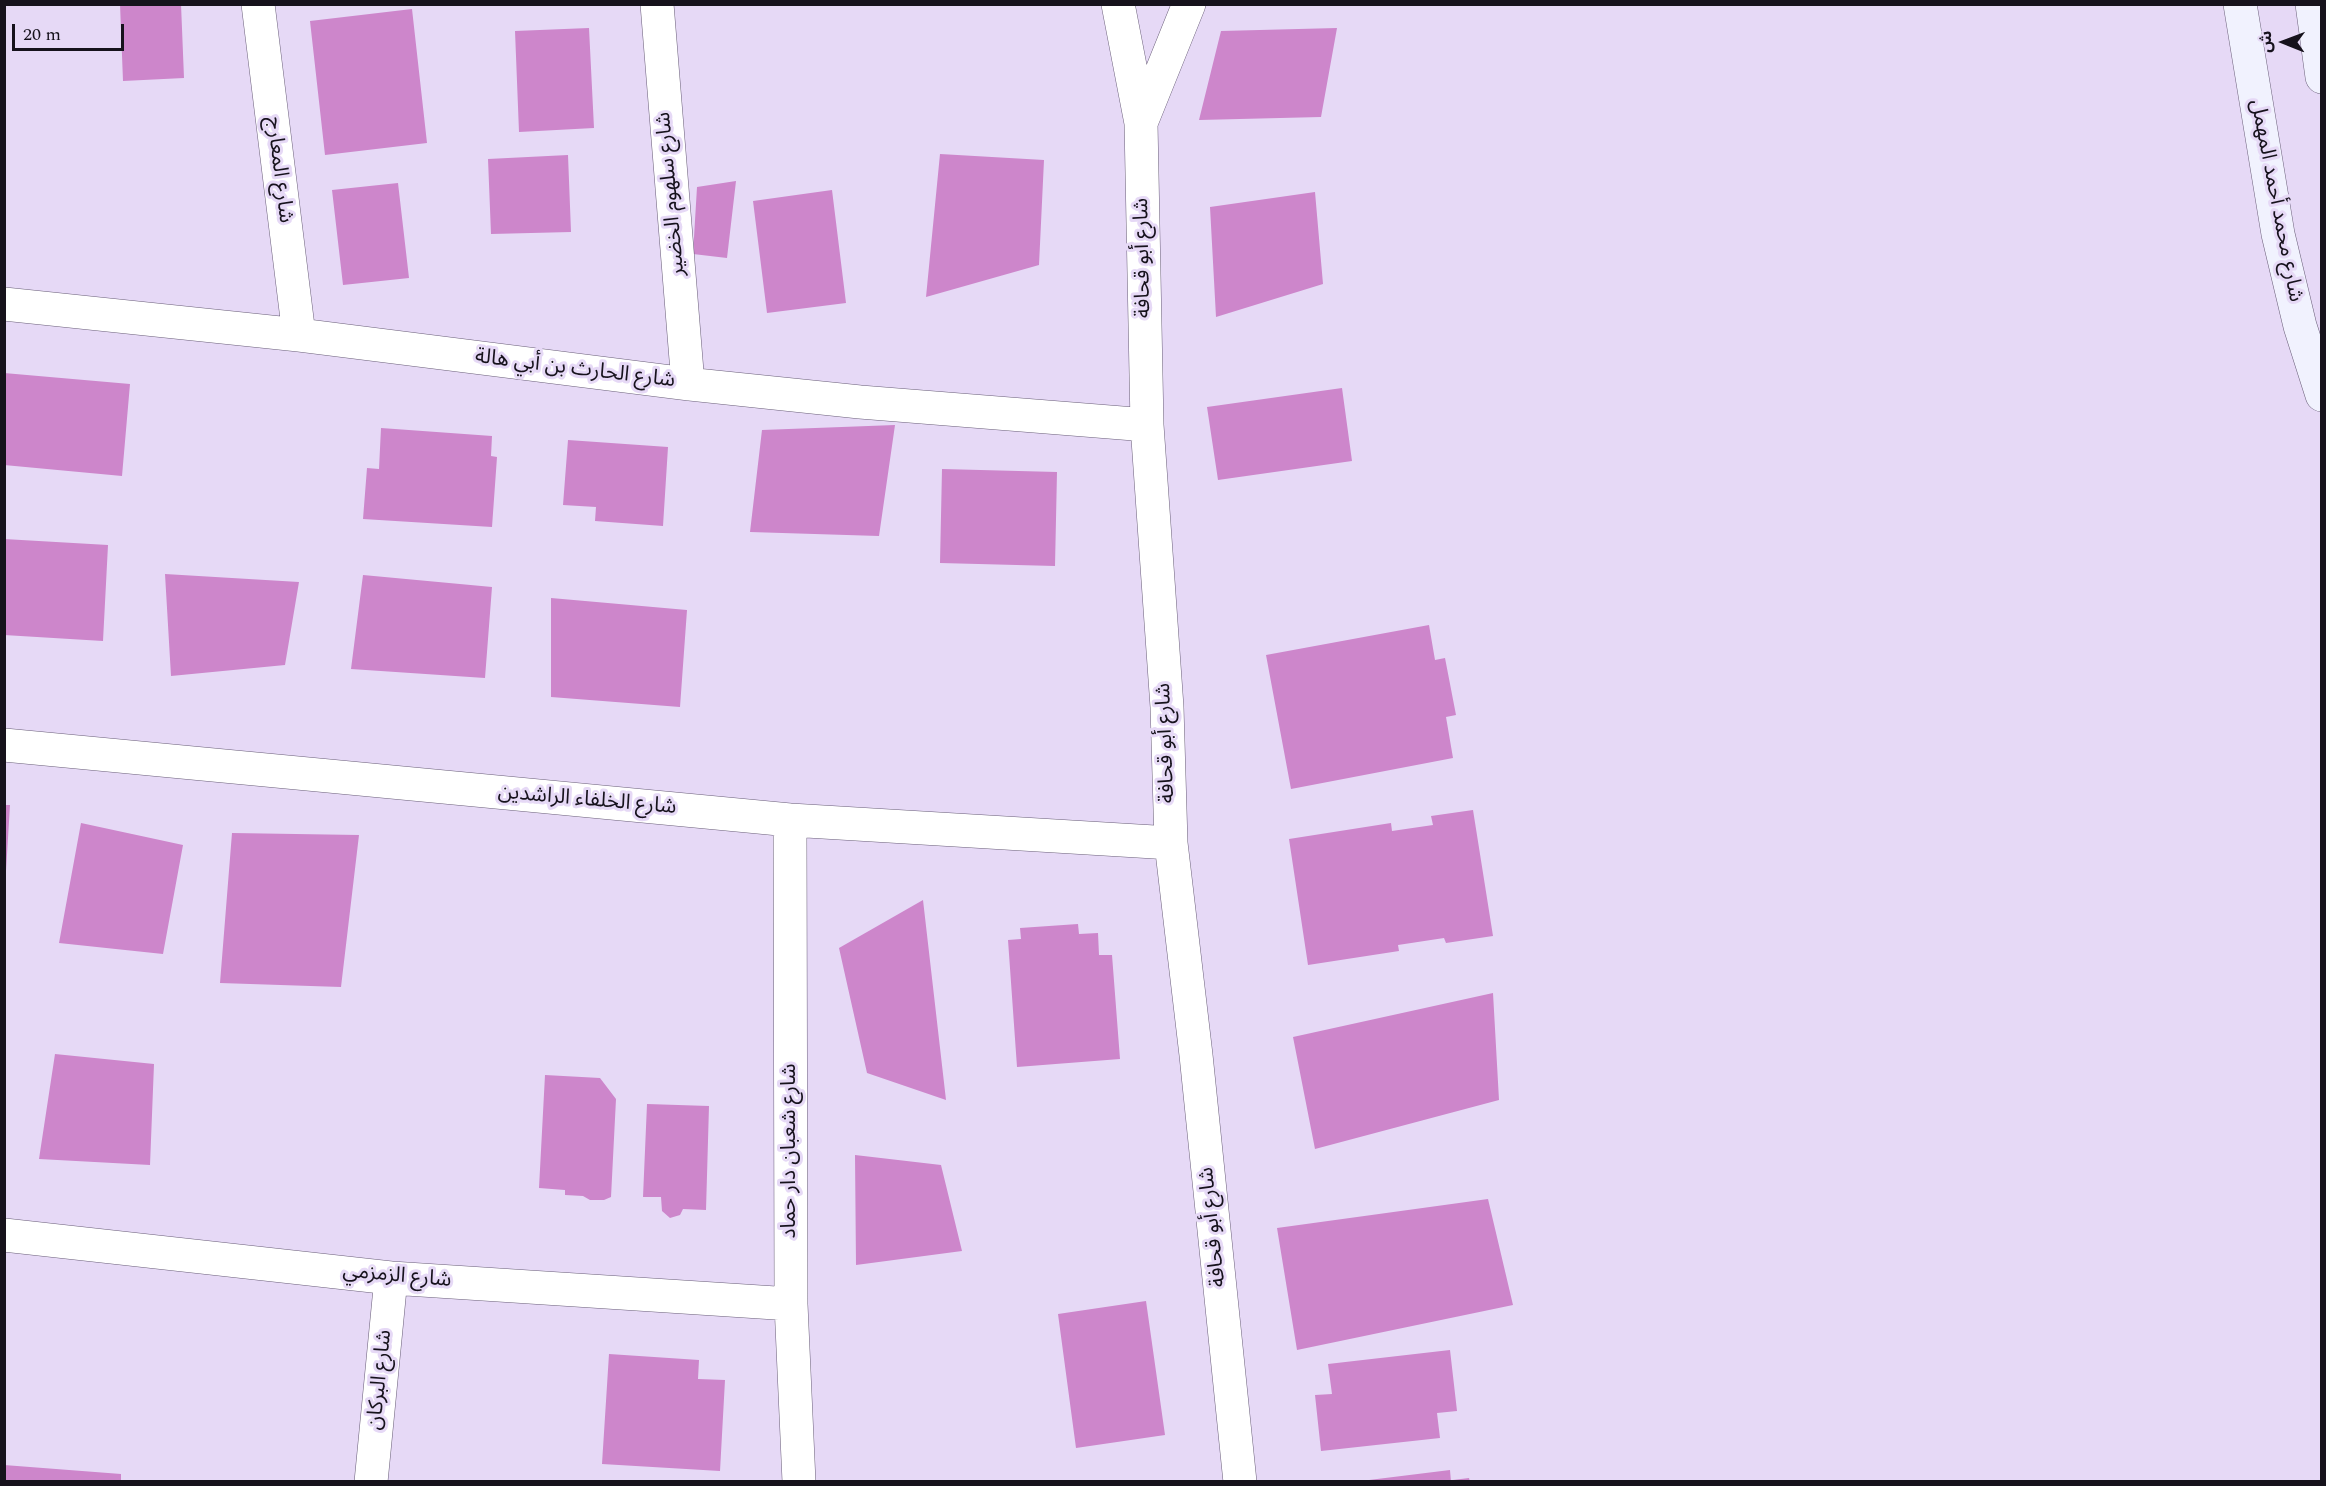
<!DOCTYPE html>
<meta charset="utf-8">
<style>
body{margin:0}
#map{position:relative;width:2326px;height:1486px;overflow:hidden;background:#e6d9f6;font-family:Spectral,"Noto Sans Arabic",serif}
canvas{display:block}
.frame{position:absolute;inset:0;border:6px solid #16121c;pointer-events:none}
.north{position:absolute;left:2254px;top:12px;width:60px;height:60px;-webkit-text-stroke:4px #e6d9f6;paint-order:stroke;rotate:271deg;font-size:16px;font-weight:700;line-height:24px;text-align:center;color:#16121c}
.north::after{content:'';display:block;margin:auto;width:21px;height:27px;background:#16121c;clip-path:polygon(50% 0,100% 100%,50% 72%,0 100%)}
.scale{position:absolute;left:12px;top:24px;width:112px;height:27px;box-sizing:border-box;border:3px solid #16121c;border-top:0;padding-left:8px;font-size:18px;line-height:21px;white-space:nowrap;color:#16121c;-webkit-text-stroke:4px #e6d9f6;paint-order:stroke}
</style>
<div id="map">
<canvas width="2326" height="1486"></canvas>
<div class="frame"></div>
<div class="north">ش</div>
<div class="scale">20 m</div>
</div>
<script>
const context = document.querySelector('canvas').getContext('2d');
context.lineJoin = 'round';
function fill(path, color) { context.fillStyle = color; context.fill(path, 'evenodd'); }
const shape = rows => new Path2D(rows.map(r => 'M' + r).join(''));
function trace(path, color, width, dash) { context.strokeStyle = color; context.lineWidth = width; context.lineCap = dash ? 'butt' : 'round'; context.setLineDash(dash || []); context.stroke(path); }
function label(font, color, halo, rows, align = 'center') {
  context.font = font + ' Spectral,"Noto Sans Arabic",serif'; context.lineWidth = 6; context.setLineDash([]); context.textBaseline = 'middle'; context.strokeStyle = halo; context.fillStyle = color; for (const [text, x, y, turn = 0] of rows) {
    context.save(); context.translate(x, y); context.rotate((+turn || 0) * Math.PI / 180); context.textAlign = isNaN(turn) ? turn : align; if (halo) context.strokeText(text, 0, 0); context.fillText(text, 0, 0); context.restore();
  }
}
fill(shape([
 [120,4,181,4,184,78,123,81],
 [412,9,427,143,325,155,310,21],
 [589,28,594,128,519,132,515,31],
 [1337,28,1321,117,1199,120,1221,31],
 [940,154,1044,160,1039,265,926,297],
 [568,155,571,232,491,234,488,159],
 [736,181,727,258,693,254,697,187],
 [398,183,409,278,343,285,332,190],
 [832,190,846,303,767,313,753,201],
 [1315,192,1323,284,1216,317,1210,207],
 [4,373,130,384,122,476,4,465],
 [1342,388,1352,461,1218,480,1207,407],
 [895,425,879,536,750,532,762,430],
 [381,428,492,436,491,456,497,457,492,527,363,519,367,468,379,469],
 [568,440,668,447,663,526,595,521,596,507,563,505],
 [942,469,1057,472,1055,566,940,563],
 [4,539,108,545,103,641,4,635],
 [165,574,299,582,285,665,171,676],
 [363,575,492,587,485,678,351,669],
 [551,598,687,610,680,707,551,697],
 [1429,625,1435,660,1445,658,1456,715,1446,717,1453,758,1291,789,1266,655],
 [4,805,10,805,6,871,4,871],
 [1473,810,1493,936,1446,943,1444,938,1398,945,1399,951,1308,965,1289,839,1391,823,1392,831,1433,825,1431,816],
 [81,823,183,845,163,954,59,943],
 [232,833,359,835,341,987,220,983],
 [923,900,946,1100,867,1073,839,948],
 [1078,924,1079,934,1098,933,1099,955,1112,955,1120,1059,1017,1067,1008,940,1021,939,1020,928],
 [1493,993,1499,1100,1315,1149,1293,1037],
 [55,1054,154,1064,150,1165,39,1159],
 [545,1075,600,1078,616,1099,611,1197,604,1200,590,1200,583,1196,565,1195,565,1190,539,1188],
 [647,1104,709,1106,706,1210,683,1209,680,1215,670,1218,662,1211,661,1197,643,1197],
 [855,1155,941,1165,962,1251,856,1265],
 [1488,1199,1513,1305,1297,1350,1277,1228],
 [1146,1301,1165,1435,1076,1448,1058,1314],
 [1450,1350,1457,1411,1437,1413,1440,1438,1321,1451,1315,1395,1332,1394,1328,1364],
 [609,1354,699,1360,698,1379,725,1380,720,1471,602,1464],
 [4,1465,121,1474,121,1482,4,1482],
 [1450,1470,1451,1482,1369,1482,1369,1480],
 [1469,1478,1470,1482,1453,1482,1453,1480]
]), '#cd86cb');
const street = shape([
 [258,4,299,335],
 [657,4,688,384],
 [1118,4,1141,123,1147,425,1167,707,1171,843,1196,1055,1240,1482],
 [1141,123,1189,4],
 [4,304,299,335,688,384,860,402,1147,425],
 [4,745,790,820,1171,843],
 [790,820,791,1304,799,1482],
 [4,1235,391,1278,791,1304],
 [371,1482,391,1278]
]);
const secondary = shape([
 [2240,4,2278,234,2300,326,2322,395],
 [2312,4,2322,77]
]);
trace(street, '#6a5f79', 34);
trace(secondary, '#6a5f79', 34);
trace(street, '#fff', 33);
trace(secondary, '#f1f2fe', 33);
label('21px', '#16121c', '#e6d9f6', [
 ["شارع المعارج",278,170,83],
 ["شارع سلهوم الخضير",672,194,-95],
 ["شارع محمد أحمد المهمل",2275,201,79],
 ["شارع أبو قحافة",1144,258,-91],
 ["شارع الحارث بن أبي هالة",575,370,7],
 ["شارع أبو قحافة",1167,743,-92],
 ["شارع الخلفاء الراشدين",587,801,5],
 ["شارع شعبان دار حماد",791,1151,-90],
 ["شارع أبو قحافة",1214,1227,-96],
 ["شارع الزمزمي",397,1277,5],
 ["شارع البركان",381,1380,-84]
]);
</script>
